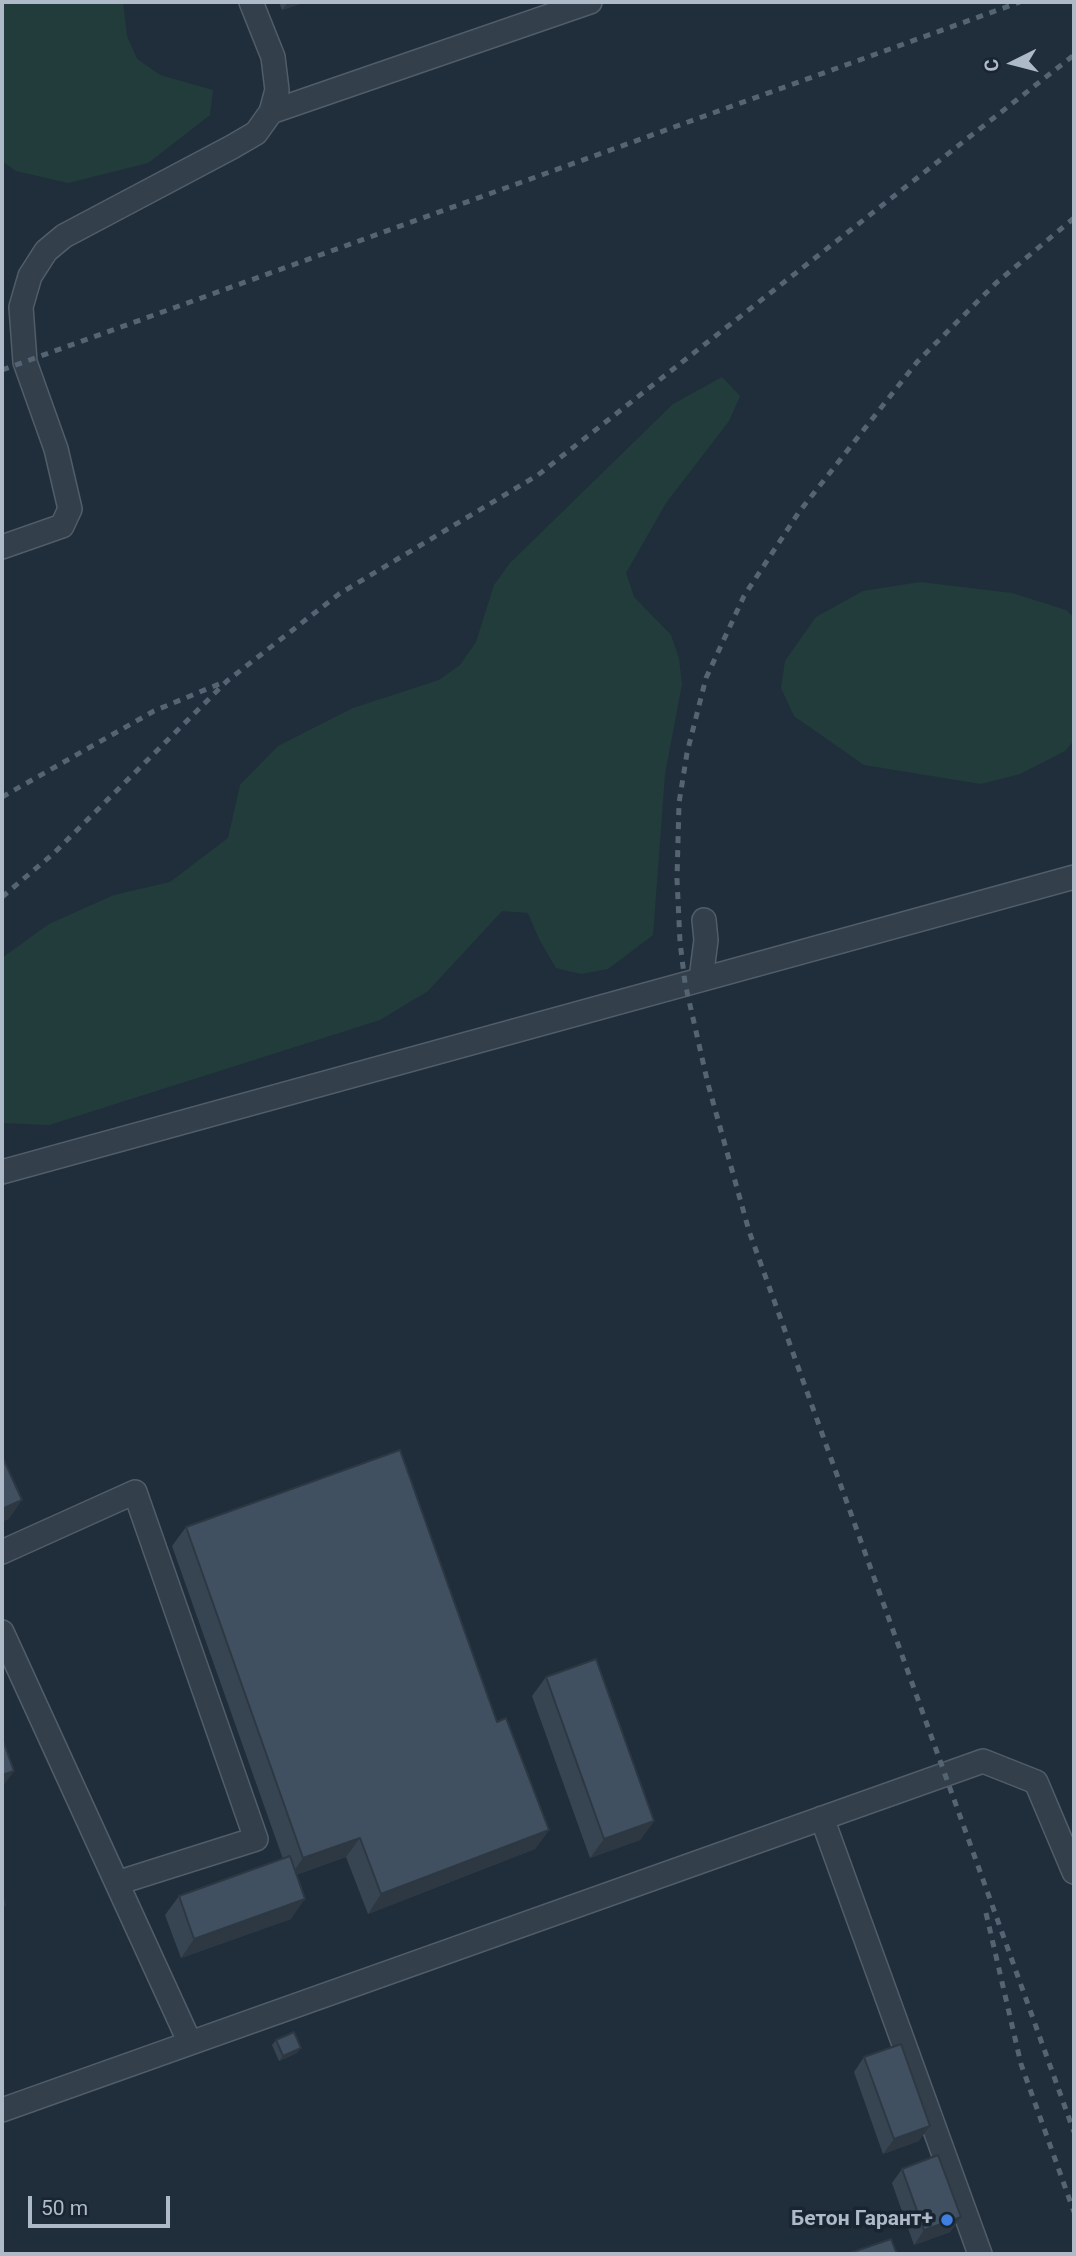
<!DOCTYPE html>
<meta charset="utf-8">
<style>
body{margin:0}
#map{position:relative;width:1076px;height:2256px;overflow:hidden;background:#202e3b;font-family:Roboto,sans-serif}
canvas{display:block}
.frame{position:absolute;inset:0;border:4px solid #aebac8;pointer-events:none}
.north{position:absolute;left:978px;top:28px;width:70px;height:70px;-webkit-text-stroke:5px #192530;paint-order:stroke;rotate:264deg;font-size:19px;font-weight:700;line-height:28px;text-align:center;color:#aebac8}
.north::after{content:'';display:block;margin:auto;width:24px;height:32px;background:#aebac8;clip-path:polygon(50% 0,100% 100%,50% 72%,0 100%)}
.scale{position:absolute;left:28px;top:2196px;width:142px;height:32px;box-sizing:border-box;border:4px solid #aebac8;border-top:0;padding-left:9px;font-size:21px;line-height:24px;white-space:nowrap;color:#aebac8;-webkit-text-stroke:5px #192530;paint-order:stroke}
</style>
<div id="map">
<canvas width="1076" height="2256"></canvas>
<div class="frame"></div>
<div class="north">С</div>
<div class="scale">50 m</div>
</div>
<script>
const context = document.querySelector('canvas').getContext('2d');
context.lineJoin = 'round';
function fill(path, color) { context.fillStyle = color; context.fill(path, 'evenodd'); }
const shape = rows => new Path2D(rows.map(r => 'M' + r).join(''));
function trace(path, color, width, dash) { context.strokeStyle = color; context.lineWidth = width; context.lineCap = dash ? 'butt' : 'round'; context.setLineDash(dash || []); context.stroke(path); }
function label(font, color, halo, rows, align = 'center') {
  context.font = font + ' Roboto,sans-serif'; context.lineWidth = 7; context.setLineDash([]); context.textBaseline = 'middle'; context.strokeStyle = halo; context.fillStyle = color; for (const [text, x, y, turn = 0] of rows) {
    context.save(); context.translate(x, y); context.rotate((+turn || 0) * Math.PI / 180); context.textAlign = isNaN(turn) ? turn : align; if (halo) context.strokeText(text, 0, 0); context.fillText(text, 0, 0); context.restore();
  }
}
fill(shape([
 [2,2,123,2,127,36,137,59,160,75,213,90,210,115,148,163,68,183,16,171,2,161],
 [722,377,740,396,729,421,666,503,626,573,634,597,671,635,679,659,682,684,665,774,653,935,608,969,581,974,556,968,539,939,528,913,502,911,428,991,380,1020,49,1125,2,1123,2,958,49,924,114,895,170,882,228,838,240,785,278,746,353,708,439,680,460,665,476,642,494,585,510,563,673,404],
 [920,582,1012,593,1066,610,1074,618,1074,740,1065,751,1020,774,981,784,864,765,794,716,781,688,785,661,816,617,863,591]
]), '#223c3c');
const minor = shape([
 [271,112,590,2],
 [2,547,62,526,70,509,56,449,25,362,21,307,30,276,46,251,64,236,232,147,256,133,271,112,277,90,273,57,251,2],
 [701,979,706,940,704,920],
 [2,1172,1074,877],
 [2,1552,135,1492,256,1839,117,1883],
 [2,1632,190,2043],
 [822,1818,980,2254],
 [2,2110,983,1761,1036,1782,1074,1872]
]);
trace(minor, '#515d69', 26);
trace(minor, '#33404c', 23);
trace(shape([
 [1074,218,996,283,917,362,799,512,744,596,706,678,687,753,679,803,677,879,680,942,685,983,708,1084,749,1231,1074,2132],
 [2,370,1020,2],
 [2,797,154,711,219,684],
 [2,897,53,854,227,681,339,594,538,475,1074,55],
 [986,1913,1021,2064,1074,2212]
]), '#556473', 5, [7, 7]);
fill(shape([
 [279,2,306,2,282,10],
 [186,1527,497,1722,549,1830,535,1849,368,1914,346,1857,296,1875,291,1919,181,1958,165,1915,179,1896,283,1859,172,1546],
 [546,1677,654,1821,640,1840,590,1858,532,1696],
 [276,2040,297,2053,279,2061,272,2045],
 [864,2057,919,2141,883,2154,854,2072],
 [902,2169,961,2217,950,2232,914,2245,892,2183]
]), '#374553');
fill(shape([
 [288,2,306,2,282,10],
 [22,1500,9,1519,2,1522,2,1509],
 [14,1771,2,1788,2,1775],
 [654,1821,640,1840,590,1858,604,1839],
 [549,1830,535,1849,368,1914,381,1894],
 [360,1838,346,1857,290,1877,303,1858],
 [305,1899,291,1919,181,1958,194,1939],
 [301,2048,297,2053,279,2061,283,2056],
 [930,2126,919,2141,883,2154,894,2139],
 [961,2217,950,2232,914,2245,924,2230]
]), '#2d3843');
const building = shape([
 [400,1450,497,1722,506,1718,549,1830,381,1894,360,1838,303,1858,186,1527,400,1450],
 [2,1456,22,1500,2,1509,2,1456],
 [596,1659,654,1821,604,1839,546,1677,596,1659],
 [2,1738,14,1771,2,1775,2,1738],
 [290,1856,305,1899,194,1939,179,1896,290,1856],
 [2,1895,5,1905,2,1906,2,1895],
 [294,2032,301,2048,283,2056,276,2040,294,2032],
 [901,2044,930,2126,894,2139,864,2057,901,2044],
 [938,2155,961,2217,924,2230,902,2169,938,2155],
 [891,2239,897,2254,847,2254,891,2239]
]);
fill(building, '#405060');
trace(building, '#2d3843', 2);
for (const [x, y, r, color] of [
 [947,2220,7,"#3f7fe0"]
]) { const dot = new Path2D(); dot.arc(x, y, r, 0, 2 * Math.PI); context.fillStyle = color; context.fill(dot); trace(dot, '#192530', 2.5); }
label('bold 21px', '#aebac8', '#192530', [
 ["Бетон Гарант+",933,2220]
], 'right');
</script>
